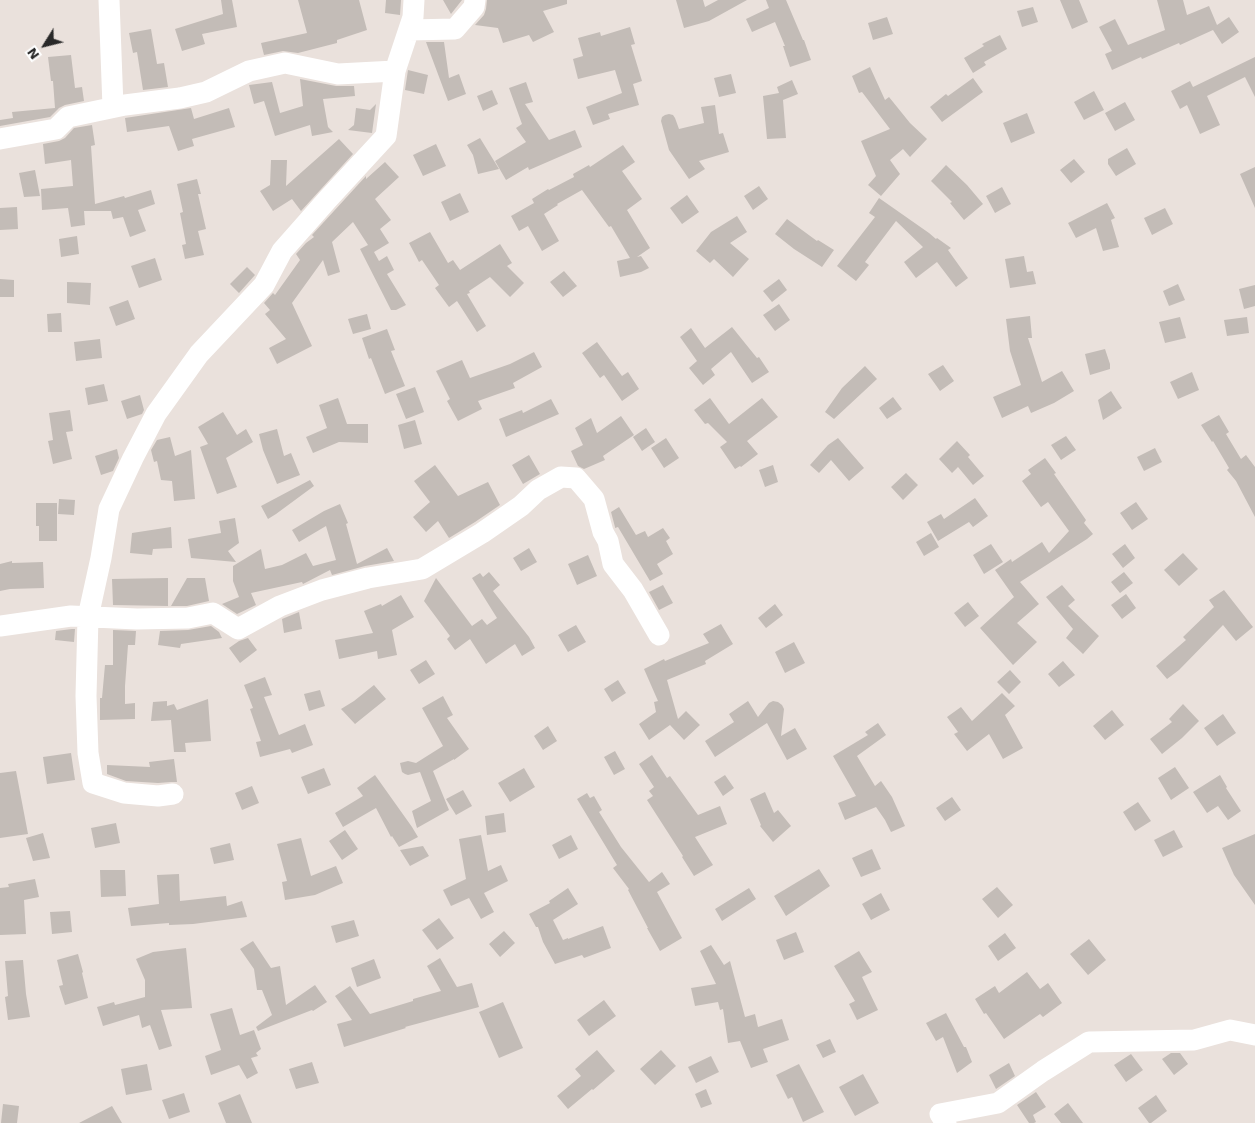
<!DOCTYPE html>
<style>
body{margin:0}
#map{position:relative;width:1255px;height:1123px;overflow:hidden;background:#eae1dc;font-family:"Work Sans",sans-serif}
canvas{display:block}
.north{position:absolute;left:20px;top:20px;width:50px;height:50px;-webkit-text-stroke:4px #fff;paint-order:stroke;rotate:234deg;font-size:14px;font-weight:700;line-height:20px;text-align:center;color:#292929}
.north::after{content:'';display:block;margin:auto;width:18px;height:22px;background:#292929;clip-path:polygon(50% 0,100% 100%,50% 72%,0 100%)}
</style>
<div id="map">
<canvas width="1255" height="1123"></canvas>
<div class="north">N</div>
</div>
<script>
const context = document.querySelector('canvas').getContext('2d');
context.lineJoin = 'round';
function fill(path, color) { context.fillStyle = color; context.fill(path, 'evenodd'); }
const shape = rows => new Path2D(rows.map(r => 'M' + r).join(''));
function trace(path, color, width, dash) { context.strokeStyle = color; context.lineWidth = width; context.lineCap = dash ? 'butt' : 'round'; context.setLineDash(dash || []); context.stroke(path); }
fill(shape([
 [221,0,232,0,237,27,202,34,205,44,182,51,175,29,223,14],
 [298,0,359,0,367,30,337,40,337,43,298,53,283,51,264,55,261,43,307,33],
 [386,0,401,0,400,15,385,13],
 [443,0,462,0,451,14],
 [487,0,567,0,567,4,543,11,554,32,533,42,529,35,503,43,498,28,475,25,484,15,486,9],
 [676,0,703,0,705,7,718,0,747,0,709,21,684,28],
 [766,0,786,0,803,40,804,40,811,60,790,67,783,46,785,46,775,22,752,32,746,19,769,8],
 [1060,0,1079,0,1088,22,1072,29],
 [1157,0,1183,0,1187,15,1209,6,1217,25,1229,17,1239,32,1222,44,1213,30,1180,45,1179,43,1142,59,1141,57,1112,70,1105,54,1112,51,1099,27,1115,19,1128,45,1165,30],
 [1033,7,1038,22,1022,27,1017,11],
 [887,17,893,34,873,40,868,23],
 [630,27,635,44,631,45,642,81,633,84,639,105,608,114,610,119,593,125,586,107,622,93,615,70,578,79,573,59,583,56,578,38,600,32,601,36],
 [151,29,157,64,164,63,168,87,143,90,137,52,133,53,129,33],
 [1000,35,1007,49,984,62,986,65,973,73,964,58,984,46,982,44],
 [426,42,444,42,449,78,459,74,466,94,448,101],
 [71,55,75,88,82,87,84,101,65,105,59,108,50,117,0,126,0,120,13,118,12,112,55,108,53,81,51,81,48,57],
 [1255,57,1255,97,1245,77,1207,96,1220,125,1200,134,1187,105,1180,109,1171,91,1190,81,1193,87],
 [870,67,885,100,889,97,910,123,927,139,910,157,903,149,890,160,900,174,881,196,868,185,876,176,861,141,890,129,862,92,859,93,852,76],
 [408,70,428,75,424,94,405,90],
 [731,74,736,93,719,97,714,78],
 [973,78,983,92,942,122,930,107,946,94,948,96],
 [300,79,336,86,354,86,355,96,323,99,328,127,333,132,312,136,310,125,275,136,264,101,254,104,249,85,272,82,280,113,303,106],
 [792,80,798,94,783,100,786,138,767,139,763,96,779,93,777,87],
 [526,82,533,102,525,104,549,140,575,130,582,147,529,170,528,167,506,180,495,161,526,142,516,128,522,124,509,88],
 [492,90,498,104,483,111,477,96],
 [1094,91,1104,110,1084,120,1074,102],
 [1125,102,1135,120,1115,131,1105,113],
 [376,104,372,133,348,130,354,125,356,108,370,110],
 [715,105,719,134,723,133,729,152,699,161,705,169,689,179,669,150,661,121,662,117,665,115,669,114,673,115,675,118,679,129,704,123,701,107],
 [191,108,194,119,229,108,235,127,192,139,194,146,178,151,169,126,127,132,125,118],
 [1027,113,1035,133,1011,143,1003,123],
 [92,125,95,145,91,146,95,204,124,196,125,198,151,190,155,204,138,210,146,231,130,237,123,217,113,219,111,211,84,211,85,225,71,227,68,208,42,210,41,189,73,186,71,160,45,164,43,144,59,141,65,138,74,128],
 [480,138,499,169,478,174,473,155,467,145],
 [339,139,353,154,301,211,292,199,273,211,260,191,270,185,271,160,287,160,286,186],
 [436,144,446,166,423,176,413,155],
 [623,145,635,162,622,171,642,199,627,210,650,248,637,257,641,256,649,268,641,272,620,277,617,261,630,258,611,226,609,227,582,190,557,204,558,205,544,214,559,241,542,251,528,226,519,231,511,216,534,203,532,199,548,189,549,190,574,177,573,174,589,165,590,167],
 [1127,148,1136,164,1116,176,1108,164,1108,159],
 [1074,159,1085,172,1071,183,1060,170],
 [385,162,399,177,375,199,391,220,380,229,389,243,374,252,379,261,387,256,394,270,387,274,406,305,396,310,391,310,360,249,368,245,353,222,332,242,340,272,328,276,323,260,292,303,312,346,277,364,269,348,286,339,265,314,270,310,264,303,273,293,275,295,300,260,296,254,306,243,314,237,312,235,366,176,366,179],
 [946,165,967,185,983,204,964,220,950,203,952,202,931,181],
 [1255,167,1255,208,1240,174],
 [35,170,40,196,24,197,19,173],
 [197,179,201,194,198,194,206,229,198,231,204,255,185,259,182,245,186,244,180,213,183,212,177,184],
 [759,186,768,199,753,210,744,196],
 [1002,187,1011,204,995,213,986,196],
 [460,193,469,212,450,221,441,202],
 [687,195,699,212,682,224,670,208],
 [879,198,929,233,936,239,937,238,951,248,948,250,968,278,956,287,937,262,916,278,904,262,923,247,896,221,865,262,869,265,856,281,837,266,875,217,869,213],
 [1107,203,1115,218,1111,220,1119,247,1103,251,1096,228,1076,238,1068,223],
 [17,207,18,229,0,230,0,208],
 [1165,208,1173,224,1152,235,1144,218],
 [737,216,747,232,730,243,749,259,733,277,714,259,710,263,696,251,711,232],
 [787,219,817,241,818,240,834,250,822,267,794,249,775,234],
 [430,232,448,263,453,260,460,270,500,244,512,263,507,266,524,283,510,297,490,277,469,291,470,293,467,294,486,326,477,332,457,301,449,307,435,288,439,285,422,260,419,262,409,243],
 [77,236,79,254,61,257,59,239],
 [1024,256,1027,272,1033,271,1036,284,1010,288,1005,259],
 [155,258,162,280,139,288,131,266],
 [247,267,255,275,239,293,230,284],
 [564,271,577,286,563,297,550,282],
 [0,279,14,280,14,297,0,297],
 [779,279,787,290,772,302,763,291],
 [67,282,91,283,90,305,67,303],
 [1178,284,1185,300,1169,306,1163,291],
 [1255,285,1255,306,1244,309,1239,289],
 [128,300,135,319,116,326,109,307],
 [779,304,790,320,775,331,763,315],
 [61,313,62,332,48,332,47,314],
 [367,314,371,329,353,334,348,319],
 [1030,316,1032,338,1028,338,1042,382,1062,371,1074,391,1054,403,1031,413,1028,406,1002,418,993,397,1021,385,1010,351,1006,319],
 [1180,317,1186,338,1165,343,1159,322],
 [1247,317,1249,333,1227,336,1224,320],
 [732,327,757,358,759,357,769,372,752,383,731,352,711,369,715,375,703,385,689,368,697,361,680,337,691,328,705,348],
 [387,329,395,350,391,351,405,386,385,394,371,358,369,359,362,338],
 [100,339,102,358,76,361,74,342],
 [597,342,622,376,628,372,639,389,622,401,604,375,600,378,582,353],
 [1105,349,1110,364,1110,369,1090,375,1085,354],
 [534,352,542,367,513,383,515,388,478,401,482,409,458,421,447,401,450,399,436,371,462,360,470,378,510,364],
 [943,365,954,381,940,391,928,374],
 [865,366,877,379,834,419,825,412,842,388],
 [1192,372,1199,390,1178,399,1170,382],
 [104,384,108,401,88,405,85,388],
 [415,387,424,412,406,419,396,394],
 [1111,391,1122,408,1103,420,1098,400],
 [140,395,144,410,142,414,127,419,121,401],
 [893,397,902,409,887,419,879,408],
 [338,398,347,424,368,424,368,443,339,442,313,453,306,437,327,428,319,405],
 [710,398,729,424,762,398,778,417,747,441,758,454,741,467,740,466,735,469,720,447,727,442,708,423,705,424,694,410],
 [551,399,559,414,506,437,499,419,522,410,523,413],
 [70,410,73,431,66,432,72,459,53,464,48,441,53,440,49,413],
 [223,412,237,435,246,429,253,442,226,458,237,487,217,494,200,447,208,444,198,427],
 [1219,415,1229,432,1226,434,1241,459,1246,455,1255,467,1255,517,1236,481,1227,470,1229,468,1213,441,1212,442,1201,425],
 [621,416,634,435,603,456,605,460,584,469,578,466,571,451,583,445,575,428,591,418,597,433],
 [415,420,422,444,404,449,398,425],
 [646,428,655,442,642,451,633,437],
 [277,429,284,456,291,453,300,475,277,484,263,450,259,434],
 [1066,436,1076,450,1061,460,1051,445],
 [170,437,175,456,191,450,195,499,174,501,172,481,161,480,157,461,154,462,151,450,157,440],
 [666,438,679,458,664,468,651,448],
 [838,438,864,468,849,481,831,460,819,473,810,465,828,445],
 [957,441,970,455,968,457,984,476,973,485,958,467,952,473,939,459],
 [1155,448,1162,462,1144,471,1137,457],
 [117,449,119,458,113,471,101,475,95,456],
 [529,455,540,474,523,484,512,465],
 [1045,458,1056,473,1054,474,1086,520,1084,523,1093,534,1087,539,1020,582,1039,604,1017,623,1037,642,1013,665,980,628,1014,597,995,570,1011,559,1012,562,1042,542,1049,553,1069,531,1048,502,1041,507,1022,481,1031,474,1028,470],
 [435,465,458,496,488,482,500,505,475,522,449,538,438,521,426,532,413,517,430,502,414,481],
 [773,465,778,482,765,487,759,470],
 [906,473,918,485,903,500,891,487],
 [310,480,314,486,276,514,268,519,261,506],
 [975,498,988,516,973,527,969,522,938,541,927,522,941,514,944,519],
 [59,499,75,500,74,515,58,514],
 [1136,502,1148,519,1132,530,1120,513],
 [36,503,57,503,57,541,39,541,39,526,36,526],
 [340,504,348,523,346,524,357,564,387,548,394,561,365,566,332,575,330,570,303,584,302,582,251,593,256,605,237,614,222,604,239,597,233,581,233,566,261,549,265,569,282,565,306,553,313,566,336,560,326,526,299,542,292,530,324,511],
 [619,507,636,535,645,531,648,537,663,528,670,538,666,541,673,554,657,564,663,574,650,581,618,527,615,528,615,527,611,512],
 [235,518,239,543,228,551,236,562,191,558,188,539,221,533,219,521],
 [171,527,172,548,153,549,152,555,130,553,132,533],
 [931,533,939,547,924,556,916,542],
 [991,544,1003,562,984,574,973,555],
 [1125,544,1135,558,1123,568,1112,554],
 [529,548,537,562,521,571,513,558],
 [1183,553,1198,569,1179,586,1164,570],
 [588,555,597,576,577,585,568,564],
 [12,561,12,563,43,562,44,588,10,589,0,591,0,564],
 [489,572,500,585,493,591,529,637,535,648,522,656,515,644,486,664,470,639,455,650,447,639,450,636,424,601,436,578,472,626,482,619,487,625,497,618,472,578,480,573,483,577],
 [1124,572,1133,583,1120,593,1111,582],
 [168,578,168,606,113,605,112,579],
 [187,578,205,578,209,601,187,606,171,606],
 [663,585,673,603,659,610,649,592],
 [1062,585,1075,600,1068,606,1099,636,1083,654,1066,638,1073,629,1046,597],
 [1224,590,1253,627,1236,641,1223,625,1179,670,1167,679,1156,666,1186,640,1183,637,1214,607,1209,600],
 [1126,594,1136,608,1122,619,1111,605],
 [401,595,414,617,392,630,397,655,378,659,377,651,339,659,335,640,373,633,364,611,381,604,382,606],
 [968,602,979,616,965,627,954,613],
 [775,604,783,615,766,628,758,618],
 [299,612,302,629,284,633,282,619],
 [721,624,733,644,705,661,706,664,667,680,678,719,686,711,700,725,684,740,670,725,649,740,639,724,656,712,654,702,658,701,644,669,664,659,665,661,709,643,703,634],
 [576,625,586,642,568,652,558,635],
 [211,626,219,632,222,638,181,644,180,648,158,645,160,631,188,630],
 [72,629,75,629,74,642,55,640,56,631],
 [113,630,136,631,135,645,128,645,125,686,125,704,135,703,135,719,100,720,100,698,102,698,105,665,113,665],
 [248,638,257,650,240,663,229,648,239,641],
 [794,642,805,663,785,673,775,652],
 [426,660,435,674,419,684,410,670],
 [1063,661,1075,675,1059,687,1048,674],
 [1010,670,1021,682,1009,694,997,682],
 [265,677,272,695,264,697,279,735,305,724,313,745,292,753,290,749,260,757,256,742,261,741,250,709,253,708,244,685],
 [618,680,626,693,612,702,604,689],
 [374,685,386,699,355,724,341,709,354,701],
 [320,690,325,706,309,711,304,694],
 [1002,693,1015,706,1005,715,1023,748,1003,759,989,734,967,751,954,734,958,732,947,717,961,707,972,721],
 [443,696,453,715,447,718,469,749,454,760,454,759,433,771,449,810,417,828,412,811,431,801,420,772,408,775,405,774,402,772,400,763,408,761,416,763,443,746,422,708],
 [208,699,211,741,185,743,186,752,174,752,171,720,151,721,153,702,167,701,167,706,174,704,177,710],
 [748,701,758,717,769,703,773,701,778,702,782,705,784,709,781,736,795,728,807,749,787,760,767,723,715,757,705,741,734,722,729,714],
 [1183,704,1199,721,1182,738,1162,754,1150,739,1172,722,1169,719],
 [1112,710,1124,725,1105,740,1093,726],
 [1223,714,1236,733,1217,746,1204,728],
 [878,723,886,735,857,756,875,786,881,781,892,797,905,826,891,832,885,820,876,807,845,820,838,803,856,796,833,756,868,735,865,732],
 [548,726,557,741,543,750,534,736],
 [615,751,625,769,614,775,604,757],
 [71,753,75,780,47,784,43,757],
 [652,755,667,778,670,776,698,815,720,806,727,824,695,837,713,865,694,876,682,857,683,856,647,800,653,796,649,791,654,787,639,764],
 [174,759,177,782,171,782,158,783,126,781,107,774,107,765,150,767,149,762],
 [1175,767,1189,788,1171,800,1158,778],
 [324,768,331,785,308,794,301,777],
 [524,768,535,787,510,802,498,783],
 [16,771,28,834,0,838,0,773],
 [375,775,412,827,418,837,399,847,392,836,391,837,376,808,343,827,335,813,363,796,357,788],
 [725,775,734,788,723,796,714,782],
 [1220,775,1227,787,1226,788,1241,811,1228,820,1218,806,1207,813,1193,792],
 [252,786,259,803,242,810,235,793],
 [463,790,472,806,456,815,446,799],
 [765,792,774,813,778,810,791,826,773,842,760,826,761,825,750,799],
 [587,793,590,798,594,796,602,810,599,812,621,847,649,882,662,872,670,884,657,892,682,938,660,951,647,928,648,928,628,890,629,889,613,868,617,865,577,799],
 [952,797,961,810,945,821,936,808],
 [1138,802,1151,821,1135,831,1123,812],
 [504,813,506,832,487,835,485,816],
 [116,823,120,843,95,848,91,828],
 [345,830,358,849,342,860,329,841],
 [1174,830,1183,847,1163,857,1154,840],
 [43,833,50,858,33,861,26,838],
 [1255,834,1255,905,1234,875,1222,848],
 [481,835,488,871,501,865,508,881,484,893,494,912,481,919,469,898,451,906,443,890,466,879,459,839],
 [571,835,578,849,559,859,552,845],
 [301,838,311,876,336,866,343,883,315,895,285,900,282,882,287,881,277,844],
 [230,843,234,860,214,864,210,848],
 [423,846,429,856,410,866,400,850],
 [872,849,881,869,861,877,852,858],
 [819,869,830,886,786,916,774,896],
 [100,870,125,870,126,896,101,897],
 [179,874,180,901,226,896,227,906,242,901,247,917,193,924,169,925,169,923,131,926,128,908,159,904,157,875],
 [35,879,39,897,24,900,26,934,0,935,0,888,9,887,8,884],
 [997,887,1013,905,998,918,982,899],
 [568,888,578,904,553,920,563,940,568,938,568,939,603,926,611,948,584,958,582,955,555,964,543,942,538,927,536,927,529,914,550,903,549,901],
 [749,888,756,899,722,921,715,909],
 [881,893,890,910,871,920,862,904],
 [70,911,72,932,52,934,50,912],
 [439,918,454,938,437,950,422,930],
 [354,920,359,936,336,943,331,926],
 [504,931,515,943,500,957,489,944],
 [796,932,804,952,784,960,776,940],
 [1005,933,1016,948,998,961,988,946],
 [1089,939,1106,960,1088,975,1070,954],
 [253,941,271,968,280,966,286,1005,315,985,327,1002,313,1011,312,1010,258,1031,256,1027,272,1015,262,990,257,990,254,969,240,949],
 [711,945,724,965,730,961,745,1017,755,1014,758,1027,782,1019,789,1040,763,1049,768,1062,751,1068,740,1041,728,1043,723,1009,720,1010,718,1002,695,1006,691,988,716,984,700,951],
 [186,948,192,1008,161,1010,172,1046,159,1050,150,1025,142,1028,139,1015,103,1026,97,1007,114,1002,115,1005,145,997,145,980,136,959,153,952],
 [859,951,872,972,862,977,878,1010,857,1020,849,1004,855,1001,834,966],
 [78,954,83,972,82,973,88,998,65,1005,59,986,63,985,57,960],
 [440,958,457,987,472,983,479,1007,405,1027,406,1028,344,1047,337,1024,352,1020,335,996,350,986,370,1014,413,1001,413,999,441,991,427,966],
 [374,959,381,978,357,987,351,968],
 [23,960,26,994,30,1017,8,1020,5,997,8,996,5,961],
 [1027,972,1040,989,1048,983,1062,1003,1043,1017,1040,1014,1004,1039,986,1013,984,1014,975,999,995,986,999,993],
 [604,1000,616,1016,589,1036,577,1020],
 [503,1002,523,1048,499,1058,479,1012],
 [232,1008,240,1035,254,1030,261,1049,256,1053,258,1056,251,1058,258,1073,247,1079,239,1065,211,1075,205,1056,221,1050,210,1014],
 [946,1013,964,1047,966,1047,972,1062,957,1073,943,1037,936,1041,926,1023],
 [830,1039,836,1052,823,1058,816,1045],
 [597,1050,615,1071,593,1090,592,1089,568,1109,557,1096,581,1076,575,1069],
 [661,1050,676,1066,655,1085,640,1069],
 [1171,1053,1180,1053,1188,1064,1174,1075,1162,1059],
 [1131,1054,1143,1070,1126,1082,1114,1065],
 [711,1056,719,1072,696,1083,688,1067],
 [312,1062,319,1083,296,1089,289,1069],
 [1009,1063,1015,1076,996,1089,989,1075],
 [147,1064,152,1090,126,1095,121,1069],
 [799,1064,824,1112,803,1122,792,1097,788,1099,776,1075],
 [863,1074,879,1103,855,1116,839,1087],
 [706,1089,712,1104,701,1108,695,1094],
 [1036,1092,1046,1107,1033,1115,1036,1122,1034,1123,1029,1123,1017,1105],
 [184,1093,190,1112,169,1119,162,1100],
 [240,1094,252,1123,226,1123,218,1103],
 [1156,1095,1167,1111,1151,1123,1149,1123,1138,1108],
 [1068,1103,1083,1123,1061,1123,1054,1114],
 [3,1104,19,1106,17,1123,1,1123],
 [112,1106,122,1123,79,1123]
]), '#c3bcb7');
trace(shape([
 [109,0,113,107],
 [409,30,455,29,474,7,475,0],
 [0,139,56,129,68,117,125,105,180,98,206,92,249,71,285,63,338,74,395,71],
 [0,626,71,616,137,619,188,618,213,613,238,629,280,606,322,590,368,578,422,569,482,533,521,506,538,490,561,477,576,478,594,499,603,532,608,541,613,564,633,590,659,635],
 [173,794,158,796,124,793,93,783,88,753,86,696,88,617,101,558,109,509,133,458,156,414,199,354,264,285,282,251,327,200,386,136,395,71,413,17,414,0],
 [946,1123,940,1114,998,1103,1043,1071,1089,1042,1194,1040,1230,1030,1255,1035]
]), '#fff', 21);
</script>
